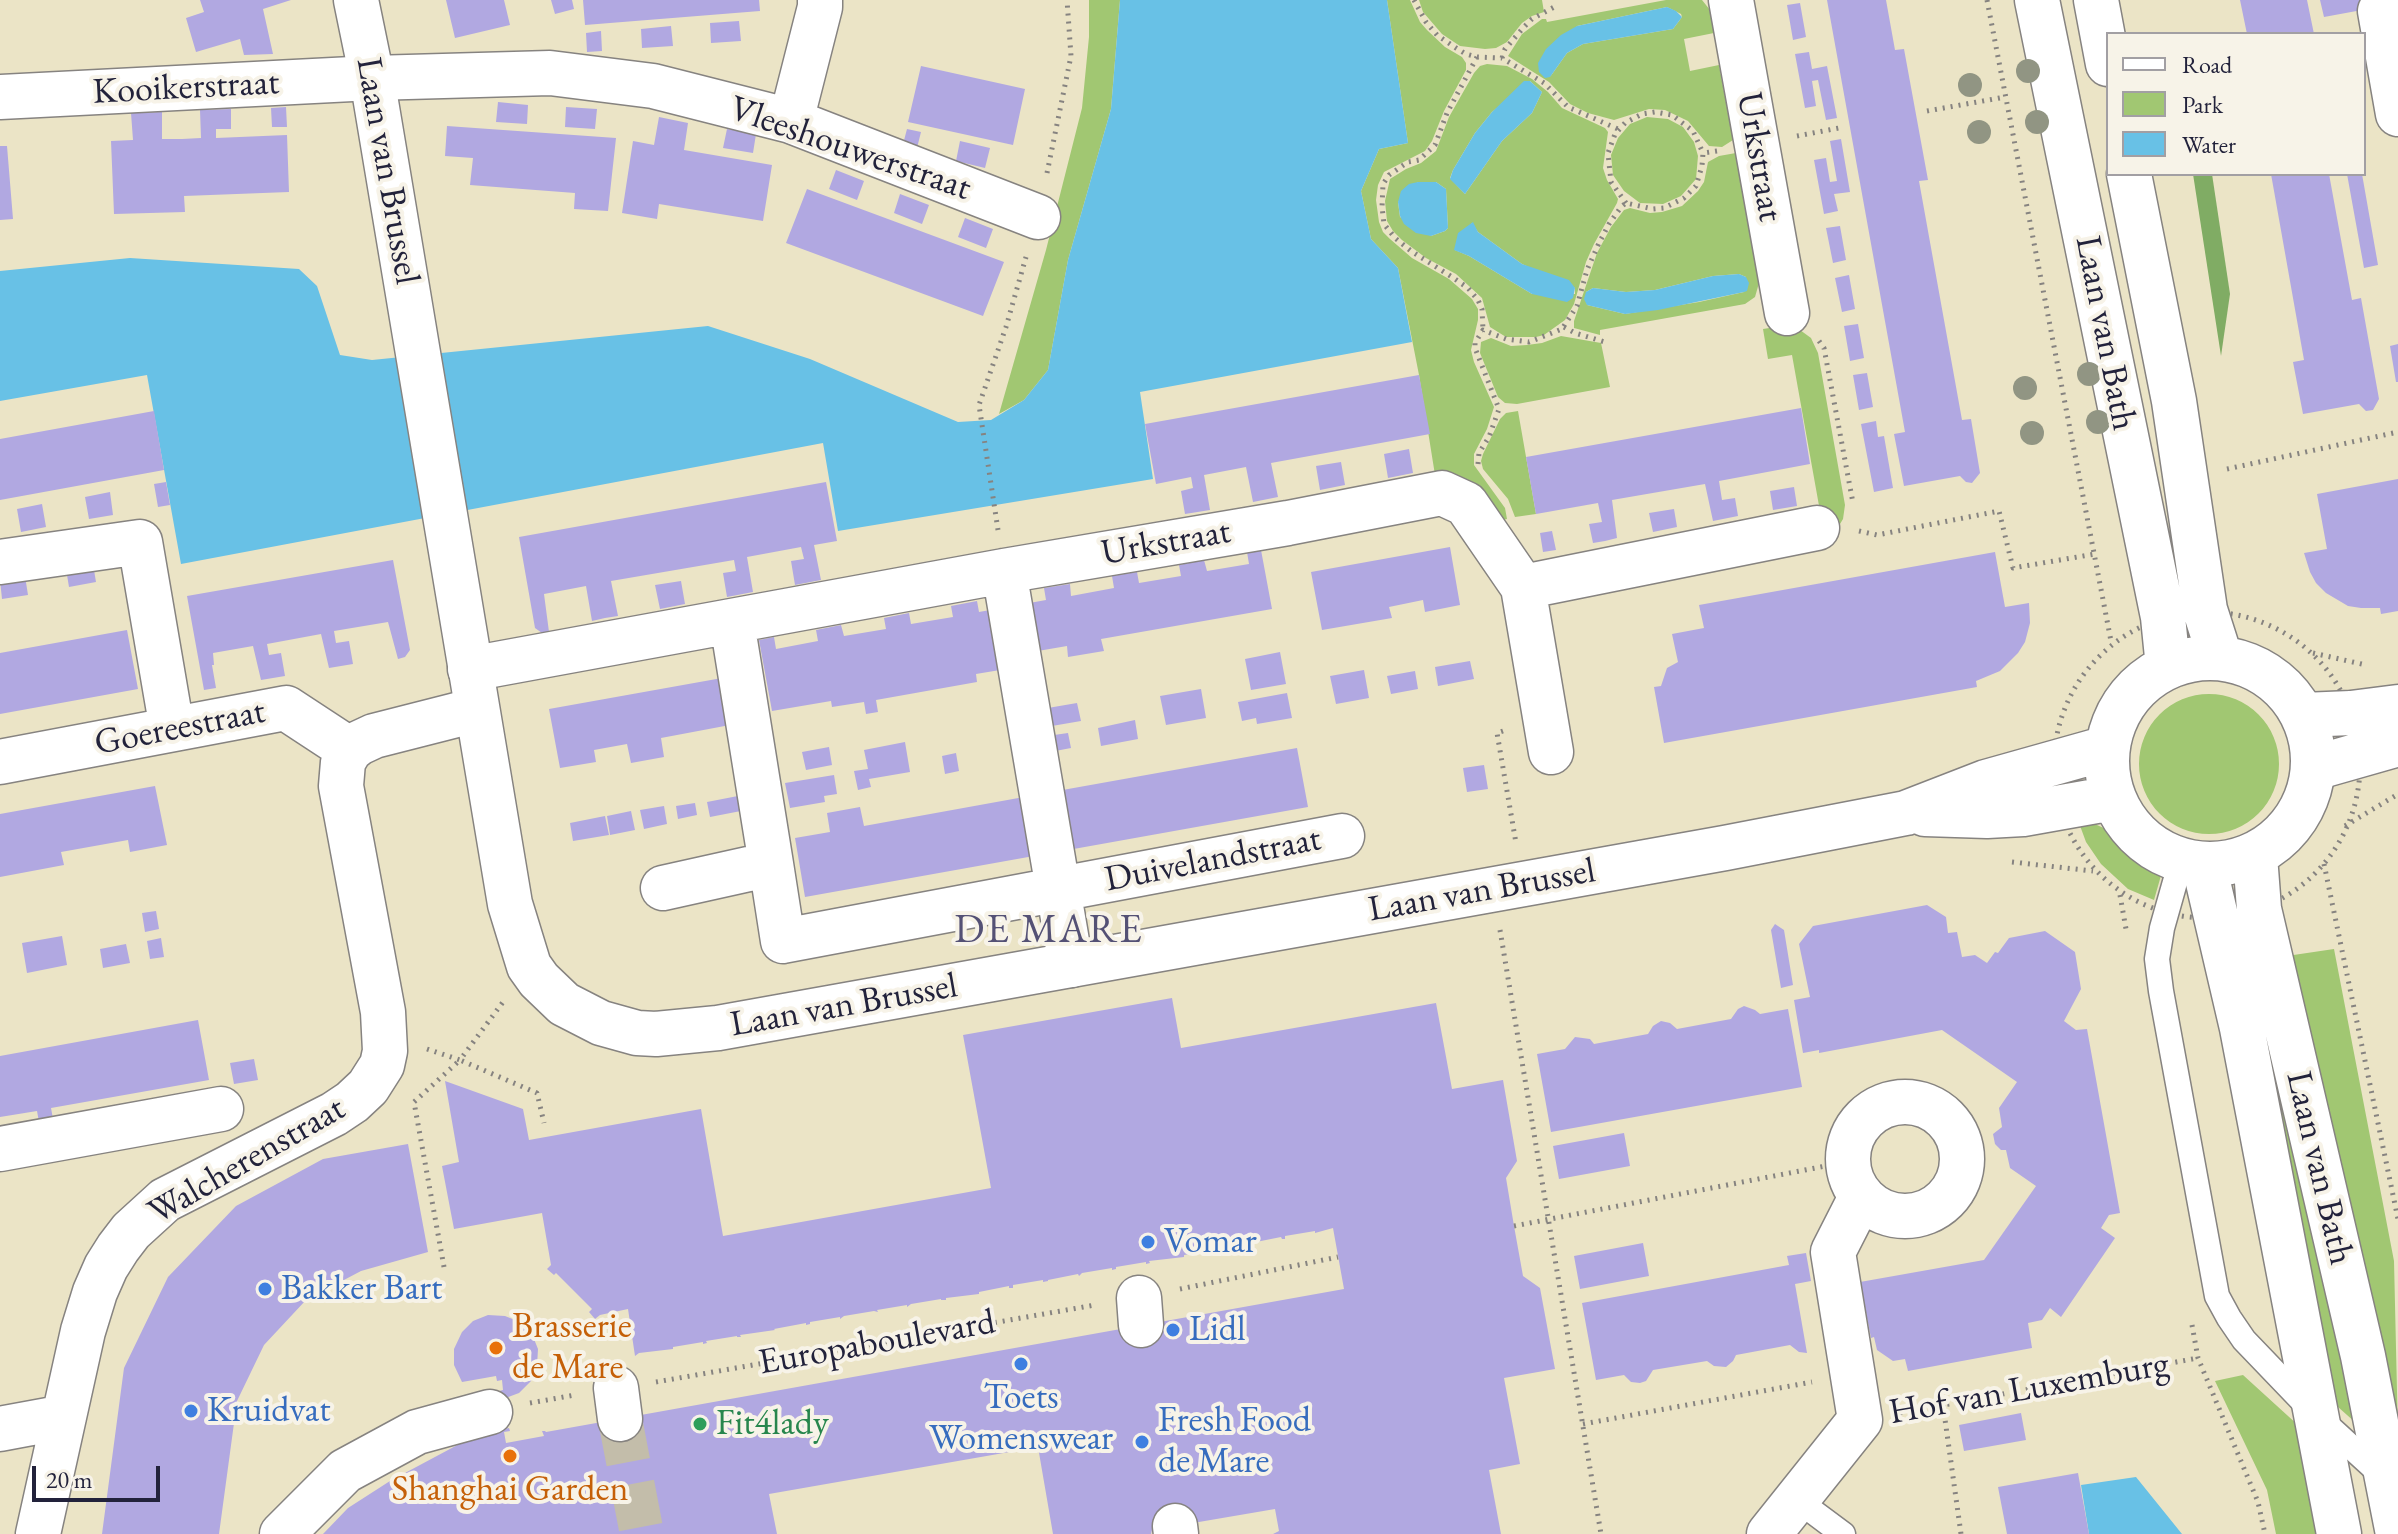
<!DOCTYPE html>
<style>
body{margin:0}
#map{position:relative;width:2398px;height:1534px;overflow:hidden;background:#ebe4c6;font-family:"EB Garamond",serif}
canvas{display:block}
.legend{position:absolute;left:2106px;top:32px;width:260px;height:144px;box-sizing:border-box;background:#f7f3e8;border:2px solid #a29fa3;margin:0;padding:10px 14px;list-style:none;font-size:24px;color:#22223b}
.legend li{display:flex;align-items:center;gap:16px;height:40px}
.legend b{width:40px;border:2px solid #a29fa3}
.scale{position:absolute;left:32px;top:1466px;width:128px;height:36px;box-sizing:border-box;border:4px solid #22223b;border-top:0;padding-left:10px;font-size:24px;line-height:28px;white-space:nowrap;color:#22223b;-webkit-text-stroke:6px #f7f3e8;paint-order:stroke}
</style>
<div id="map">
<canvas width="2398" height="1534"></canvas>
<ul class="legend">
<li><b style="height:10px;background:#fff"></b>Road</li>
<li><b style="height:22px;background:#a1c772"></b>Park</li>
<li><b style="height:22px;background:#68c1e6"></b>Water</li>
</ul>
<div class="scale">20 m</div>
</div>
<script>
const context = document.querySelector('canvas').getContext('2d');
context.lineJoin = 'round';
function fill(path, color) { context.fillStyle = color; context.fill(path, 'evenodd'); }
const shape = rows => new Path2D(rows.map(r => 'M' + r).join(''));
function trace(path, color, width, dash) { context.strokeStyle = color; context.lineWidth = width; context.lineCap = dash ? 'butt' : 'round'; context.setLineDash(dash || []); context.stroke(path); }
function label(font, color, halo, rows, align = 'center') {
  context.font = font + ' "EB Garamond",serif'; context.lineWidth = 8; context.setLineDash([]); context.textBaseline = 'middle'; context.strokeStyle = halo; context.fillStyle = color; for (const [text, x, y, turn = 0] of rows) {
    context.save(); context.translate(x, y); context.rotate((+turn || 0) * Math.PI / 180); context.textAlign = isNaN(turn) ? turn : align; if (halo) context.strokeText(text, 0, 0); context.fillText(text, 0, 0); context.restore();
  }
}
fill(shape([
 [1089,0,1120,0,1111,109,1068,260,1048,370,1024,400,999,414,1046,250,1082,108,1089,37],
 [1387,0,1410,0,1420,22,1427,30,1445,47,1462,57,1466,63,1466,70,1444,111,1432,141,1425,151,1384,172,1378,185,1376,200,1379,222,1383,232,1390,239,1412,258,1449,279,1472,299,1478,309,1478,320,1471,350,1474,362,1494,407,1487,429,1474,454,1474,465,1505,508,1507,519,1498,521,1435,475,1419,375,1398,268,1371,239,1361,191,1379,149,1408,143],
 [1419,0,1542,0,1544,12,1532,16,1522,23,1507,42,1496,48,1485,49,1460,46,1442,34,1423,12],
 [1666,0,1702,0,1710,10,1714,33,1684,39,1690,71,1719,65,1733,140,1722,147,1709,146,1688,121,1665,110,1649,109,1614,120,1588,113,1570,104,1549,82,1508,56,1522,34,1542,19,1546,19,1547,22],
 [1667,7,1681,14,1682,17,1673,29,1583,44,1567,53,1550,77,1577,26],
 [1487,64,1507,66,1532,79,1548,92,1562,108,1605,128,1608,132,1603,168,1607,180,1618,199,1617,203,1594,244,1586,262,1574,304,1565,320,1544,335,1536,337,1506,337,1490,327,1482,298,1456,274,1426,258,1402,240,1393,231,1387,221,1385,201,1390,179,1406,169,1421,163,1436,151,1449,117,1474,73,1480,66],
 [1530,81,1542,92,1532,113,1502,141,1465,194,1450,178,1453,170,1475,133,1492,112],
 [1418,182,1436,182,1446,189,1448,228,1445,231,1431,236,1400,217,1398,202],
 [1472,223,1478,232,1522,264,1575,288,1575,294,1532,294,1469,256,1455,250],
 [1647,117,1668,119,1683,127,1694,142,1698,156,1696,179,1681,196,1663,204,1640,203,1624,191,1613,175,1611,155,1618,138,1630,124],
 [1736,153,1759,283,1755,297,1745,304,1600,330,1600,335,1574,328,1574,321,1597,253,1611,227,1624,210,1630,208,1650,213,1662,212,1682,206,1698,191,1704,182,1708,162,1719,156],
 [1739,274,1746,277,1744,292,1699,302,1625,314,1587,305,1586,292,1593,288,1626,292,1655,290,1713,276],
 [1782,326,1800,330,1811,338,1818,353,1845,505,1843,519,1840,524,1833,526,1823,528,1792,355,1768,359,1763,329],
 [1561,336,1601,343,1610,387,1517,404,1505,403,1498,397,1480,353,1481,342,1491,338,1511,346,1527,345,1542,343],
 [1518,411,1536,514,1515,517,1508,499,1483,469,1481,461,1483,454,1500,419,1506,413],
 '2139 764a70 70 0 1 1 140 0a70 70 0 1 1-140 0Z',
 [2079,823,2097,825,2121,836,2162,872,2154,900,2128,889,2101,864,2086,842],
 [2334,949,2394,1261,2398,1435,2280,957],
 [2256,955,2356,1423,2329,1399,2241,957],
 [2243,1375,2299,1426,2317,1534,2276,1534,2267,1490,2215,1381]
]), '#a1c772');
fill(shape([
 [2193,174,2212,174,2230,294,2221,356]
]), '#80ac64');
fill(shape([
 [1120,0,1387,0,1408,143,1379,149,1361,191,1371,239,1398,268,1412,342,1140,392,1153,479,838,531,823,443,181,564,147,375,0,401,0,271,130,258,299,269,317,286,340,355,372,360,708,326,810,359,958,422,991,420,1024,400,1048,370,1068,260,1111,109],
 [1667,7,1676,11,1682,17,1673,29,1583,44,1567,53,1550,77,1545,78,1539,72,1538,63,1546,49,1561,35,1577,26],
 [1524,81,1530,81,1542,92,1532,113,1502,141,1465,194,1450,179,1453,170,1475,133,1492,112],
 [1418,182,1436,182,1446,189,1448,228,1445,231,1431,236,1416,233,1404,224,1400,216,1398,202,1401,191,1409,184],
 [1473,222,1478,232,1522,264,1569,280,1575,288,1573,298,1567,302,1532,294,1469,256,1454,250,1458,233],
 [1739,274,1746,277,1749,283,1747,291,1744,292,1658,310,1625,314,1587,305,1584,299,1586,292,1593,288,1626,292,1655,290,1713,276],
 [2136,1477,2182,1534,2089,1534,2081,1485]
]), '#68c1e6');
fill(shape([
 [200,0,291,0,263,9,273,54,244,55,240,39,196,52,186,18,204,12],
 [446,0,504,0,510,25,455,38],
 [551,0,572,0,574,9,555,14],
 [583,0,759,0,760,11,585,25],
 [1827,0,1886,0,1895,50,1904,49,1928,180,1919,181,1962,420,1971,419,1980,473,1972,483,1966,482,1960,476,1904,486,1894,434,1905,432],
 [2240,0,2307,0,2314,34,2247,34],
 [2320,0,2360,0,2362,10,2324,17],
 [1800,3,1806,37,1793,40,1787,5],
 [739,21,741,41,711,43,710,23],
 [671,26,673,46,642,48,641,29],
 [601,31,602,51,587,52,586,33],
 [1809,52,1812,69,1827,66,1837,118,1826,120,1818,80,1812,81,1816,106,1805,108,1795,54],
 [921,66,1025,89,1013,145,908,122],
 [498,102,528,105,527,124,496,122],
 [286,107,287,127,272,127,271,108],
 [566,107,597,109,595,129,565,127],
 [231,109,231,129,216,129,216,138,287,135,289,192,184,196,185,212,114,214,111,141,133,140,131,113,162,112,162,139,182,139,201,138,200,110],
 [659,117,688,123,684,150,772,165,763,221,659,204,657,219,622,213,633,141,654,145],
 [447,126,616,138,608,211,574,209,575,193,470,185,473,158,445,156],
 [727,129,756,134,753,153,723,148],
 [907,129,921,132,916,152,902,148],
 [1841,139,1850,192,1834,194,1838,211,1824,214,1814,160,1826,158,1830,182,1837,181,1830,141],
 [960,141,990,148,985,168,956,161],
 [0,146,7,146,13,219,0,220],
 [836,170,864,181,857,200,829,189],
 [2271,174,2329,174,2352,300,2361,298,2379,399,2373,410,2366,411,2359,404,2303,414,2293,362,2304,360],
 [2347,174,2362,174,2378,265,2364,268],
 [807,189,1004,262,983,316,786,243],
 [900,194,929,205,922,224,894,213],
 [965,218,993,229,986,248,958,237],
 [1840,226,1846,260,1833,263,1826,228],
 [1849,275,1855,309,1842,312,1835,278],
 [1858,324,1864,358,1850,361,1844,326],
 [2398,344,2398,382,2396,382,2390,346],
 [1867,373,1873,407,1859,410,1853,375],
 [1419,375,1430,434,1271,463,1278,497,1253,502,1246,467,1204,475,1210,510,1185,514,1181,491,1193,488,1191,477,1156,484,1145,424],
 [1801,408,1810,464,1719,481,1722,500,1735,498,1738,516,1713,521,1705,484,1612,500,1617,538,1605,541,1593,543,1589,524,1602,522,1598,503,1536,514,1526,457],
 [154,411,164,470,0,500,0,439],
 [1876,421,1878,437,1884,436,1893,488,1874,492,1861,424],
 [1409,449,1413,473,1388,478,1384,454],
 [1341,462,1345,485,1320,490,1316,466],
 [2398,479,2398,611,2381,614,2380,608,2361,608,2348,606,2326,593,2316,583,2310,572,2304,553,2327,549,2317,494],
 [166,482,170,505,158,507,154,484],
 [826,482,837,541,814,545,821,580,795,585,791,561,804,559,801,547,747,557,753,592,727,597,723,573,736,571,734,560,611,581,618,616,605,618,592,621,586,586,544,594,549,632,542,633,535,628,519,537],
 [1794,487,1797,506,1773,510,1770,491],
 [110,492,113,515,89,519,85,497],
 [42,504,46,527,21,532,17,509],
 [1674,509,1677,527,1653,532,1649,513],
 [1552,531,1556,550,1543,552,1540,533],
 [1450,547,1460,605,1425,612,1423,600,1389,607,1392,618,1322,630,1311,572],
 [1261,550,1272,609,1101,639,1104,651,1068,657,1067,646,1032,652,1024,604,1046,600,1044,588,1070,584,1071,596,1114,588,1112,576,1137,572,1139,583,1181,576,1179,565,1204,560,1207,571,1249,564,1247,552],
 [1995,552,2005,607,2029,603,2030,623,2025,642,2018,653,2000,671,1976,681,1977,687,1664,743,1654,687,1661,686,1667,668,1678,662,1672,634,1704,628,1699,605],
 [393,560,410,650,405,657,398,659,388,622,334,631,336,643,349,641,353,664,329,668,321,634,267,644,269,655,281,653,285,676,261,680,253,646,213,653,214,665,212,665,216,688,204,690,187,596],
 [93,564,96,582,69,587,66,569],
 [25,576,28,595,2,599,0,580],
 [681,581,685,604,660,609,655,585],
 [977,601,979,612,1001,608,1012,668,976,674,977,682,876,700,878,712,866,714,864,702,832,707,831,701,772,711,759,640,774,637,776,649,818,641,816,630,841,625,844,636,886,629,884,618,909,613,911,624,953,617,951,606],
 [127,630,138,689,0,714,0,653],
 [1280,652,1286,684,1251,690,1245,659],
 [1470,661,1474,679,1438,686,1435,667],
 [1364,670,1369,698,1336,704,1330,676],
 [1415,671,1418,689,1391,694,1387,676],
 [722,678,730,725,661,738,664,757,631,763,627,744,594,750,596,762,560,768,549,709],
 [1201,689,1206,718,1166,725,1160,696],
 [1287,693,1292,718,1257,724,1256,718,1242,721,1238,702],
 [1077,703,1081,721,1046,727,1042,709],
 [1135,720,1138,739,1101,746,1098,728],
 [1068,733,1071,748,1050,752,1047,736],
 [905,742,910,772,869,779,871,787,858,790,854,771,868,769,864,750],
 [829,747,832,765,806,770,802,752],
 [1297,748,1308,807,1068,850,1057,791],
 [956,753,959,771,945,774,942,756],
 [1484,765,1488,789,1467,792,1463,768],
 [834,775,837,794,824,796,825,802,790,808,785,783],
 [155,786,167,845,130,852,128,840,61,852,64,865,0,877,0,814],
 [743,795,746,810,710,817,707,802],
 [1035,795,1045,854,805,897,795,838,830,832,827,813,860,807,864,826],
 [695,803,697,815,678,819,676,806],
 [664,806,667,824,644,829,640,810],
 [631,811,635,830,610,835,607,816],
 [605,816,609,835,573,841,570,823],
 [1927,905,1946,917,1948,933,1957,932,1962,957,1975,955,1987,963,1995,952,1998,953,2009,938,2045,931,2075,952,2081,989,2064,1021,2076,1030,2087,1029,2120,1213,2109,1215,2101,1228,2115,1238,2061,1317,2050,1308,2042,1320,2028,1323,2032,1348,1908,1371,1905,1359,1893,1361,1877,1350,1874,1337,1871,1338,1860,1282,1984,1260,2036,1186,2010,1168,2006,1150,2001,1150,1995,1144,1993,1134,2002,1127,1999,1108,2017,1082,1942,1030,1819,1053,1819,1050,1803,1053,1794,1000,1810,997,1799,944,1813,926],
 [156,911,159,929,145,932,142,913],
 [1775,924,1784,930,1793,985,1781,988,1771,930],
 [62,936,67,965,27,973,22,943],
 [161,938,164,957,150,959,147,941],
 [126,944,130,963,103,968,100,949],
 [1172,998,1181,1048,1436,1003,1452,1089,1503,1080,1517,1161,1506,1178,1514,1226,1523,1276,1540,1288,1555,1369,1504,1378,1520,1464,1489,1470,1501,1534,1273,1534,1279,1531,1275,1509,1152,1530,1151,1534,1053,1534,1038,1447,769,1494,777,1534,323,1534,348,1508,390,1481,478,1434,509,1428,510,1431,504,1432,506,1443,544,1436,542,1431,545,1431,546,1432,1344,1289,1333,1228,1315,1233,1315,1231,1285,1236,1285,1239,1282,1239,1281,1237,1251,1243,1251,1245,1247,1243,1218,1249,1214,1252,1213,1250,1184,1255,1184,1257,1149,1261,1150,1263,1146,1264,1146,1262,1116,1267,1116,1269,1112,1270,1112,1268,1082,1273,1079,1276,1078,1274,1048,1280,1048,1281,1043,1282,1043,1280,1013,1285,1013,1288,1009,1288,1009,1286,979,1292,979,1294,946,1298,946,1300,941,1300,941,1299,911,1304,907,1307,907,1305,877,1310,878,1312,874,1311,844,1316,840,1319,840,1317,810,1322,810,1324,806,1325,806,1323,774,1329,775,1330,740,1335,741,1337,737,1337,737,1336,706,1341,707,1343,703,1344,703,1342,673,1347,673,1349,639,1353,635,1356,628,1309,600,1315,595,1319,589,1312,592,1309,556,1273,554,1275,547,1269,551,1265,542,1213,454,1229,442,1166,459,1162,445,1081,523,1109,529,1140,701,1109,723,1236,991,1188,963,1035],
 [1744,1006,1755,1010,1760,1014,1788,1009,1802,1087,1551,1132,1537,1054,1565,1049,1575,1037,1590,1039,1594,1044,1648,1034,1653,1026,1661,1021,1670,1023,1677,1029,1731,1019,1738,1009],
 [198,1020,209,1080,51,1108,53,1119,39,1122,37,1111,0,1117,0,1056],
 [254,1059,258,1080,234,1084,230,1063],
 [1624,1133,1630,1166,1559,1179,1553,1146],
 [408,1144,428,1252,361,1271,306,1300,264,1345,237,1401,219,1534,102,1534,124,1368,168,1277,236,1206,323,1159],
 [1643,1243,1649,1276,1580,1289,1574,1256],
 [1806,1253,1811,1281,1795,1284,1807,1353,1799,1352,1790,1345,1736,1355,1733,1361,1726,1367,1714,1366,1707,1361,1653,1370,1646,1381,1640,1383,1631,1382,1624,1375,1596,1380,1582,1303,1789,1265,1787,1256],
 [488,1315,505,1316,520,1322,532,1334,538,1349,537,1366,531,1381,519,1393,503,1399,501,1399,499,1391,503,1390,502,1380,497,1381,496,1376,462,1382,454,1365,454,1349,462,1332,473,1321],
 [2021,1413,2026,1440,1964,1451,1959,1425],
 [2078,1473,2089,1534,2007,1534,1998,1487]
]), '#b1a8e1');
trace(shape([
 [620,1419,642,1534]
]), '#c3bdaa', 44, [44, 22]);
const lane = shape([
 [2185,862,2175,882,2162,928,2157,959,2161,991,2217,1296,2229,1318,2244,1340,2316,1415,2385,1478],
 [1796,1499,1843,1534]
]);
const street = shape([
 [1731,0,1787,313],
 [2398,7,2380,11,2398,114],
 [0,97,372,78,550,73,653,86,791,121,1038,217],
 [791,121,820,7,820,0],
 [0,562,140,542,172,729],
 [1004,571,1071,965],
 [1523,587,1551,752],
 [470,669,1004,571,1288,523,1442,493,1466,504,1523,587,1817,528],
 [2303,715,2351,713,2398,707],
 [0,762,286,708,350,750],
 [2314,768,2398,744],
 [771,864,783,941,1342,836],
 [663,888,771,864,732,622],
 '1848 1159a57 57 0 1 1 114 0a57 57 0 1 1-114 0Z',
 [0,1149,221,1109],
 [1139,1298,1141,1325],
 [616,1388,620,1419],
 [0,1429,64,1417],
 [1175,1526,1176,1534],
 [38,1534,83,1331,95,1292,106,1267,118,1248,131,1231,165,1200,334,1114,352,1102,368,1087,382,1065,385,1051,383,1012,341,786,343,762,350,750,359,743,374,736,476,710],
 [282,1534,345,1471,417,1432,490,1412],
 [1769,1534,1860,1420,1833,1252,1861,1197]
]);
const secondary = shape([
 [356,0,372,78,510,904,529,966,539,980,564,1004,601,1023,637,1033,656,1034,718,1028,1725,848,1906,813,1986,782,2107,748],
 [2037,0,2163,617,2168,667],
 [2096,0,2108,64],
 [2129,174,2174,401,2205,610,2220,657],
 '2107 761a103 103 0 1 1 206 0a103 103 0 1 1-206 0Z',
 [1925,814,1987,816,2023,814,2113,798],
 [2255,856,2259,909,2363,1356,2398,1534],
 [2204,865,2242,1028,2339,1534]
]);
trace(lane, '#868380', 27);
trace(street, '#868380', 47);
trace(secondary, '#868380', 47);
trace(shape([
 [1414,0,1426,22,1437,35,1456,48,1466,54,1477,57,1502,58,1544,83,1568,107,1618,129],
 [1987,0,2111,641],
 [1477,57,1447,113,1435,145,1419,160,1408,162,1389,175,1383,184,1382,207,1384,224,1395,238,1411,251,1452,277,1468,288,1478,300,1482,309,1483,330],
 [1502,58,1505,49,1524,27,1532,19,1556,6],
 [1927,111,2005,97],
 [1797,136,1839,128],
 [1047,173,1071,56,1067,0],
 [1626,203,1611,182,1608,153,1615,134,1625,123,1642,114,1655,112,1672,115,1693,131,1703,153],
 [1564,327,1575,333,1608,343],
 [1819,341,1824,348,1853,503],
 [1478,464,1479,453,1489,437,1499,409,1475,348,1475,343,1483,330,1506,339,1529,342,1562,329,1577,306,1587,270,1599,243,1609,224,1621,207,1626,203,1653,209,1664,208,1684,198,1696,186,1702,166,1703,153,1717,151],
 [2227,469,2398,432],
 [998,530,979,405,1006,327,1026,257],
 [1859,531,1877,535,1999,511,2013,568,2095,554],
 '2054 765a153 153 0 1 1 306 0a153 153 0 1 1-306 0Z',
 [2313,653,2366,665],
 [1503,731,1497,733,1516,843],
 [2345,826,2398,794],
 [2012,862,2093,871],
 [2324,864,2398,1219],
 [2120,895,2126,929],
 [1500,930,1601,1534],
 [427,1049,460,1060,503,1002],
 [1514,1226,1831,1165],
 [444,1267,414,1102,460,1060,537,1093,544,1123],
 [1180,1289,1338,1257],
 [2192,1325,2198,1358,2258,1502,2265,1534],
 [656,1382,1095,1305],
 [530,1403,575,1395],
 [1943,1405,1961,1534],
 [1900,1413,2198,1358],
 [1583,1424,1812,1382]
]), '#868380', 5, [2, 6]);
trace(lane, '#fff', 24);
trace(street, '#fff', 44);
trace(secondary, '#fff', 44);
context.fillStyle = '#919583';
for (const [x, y] of [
 [2028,71],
 [1970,85],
 [2037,122],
 [1979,132],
 [2089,374],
 [2025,388],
 [2098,422],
 [2032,433]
]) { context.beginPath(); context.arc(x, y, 12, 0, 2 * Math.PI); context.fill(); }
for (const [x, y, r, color] of [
 [1148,1242,8,"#3f7fe0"],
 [265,1289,8,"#3f7fe0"],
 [1173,1330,8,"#3f7fe0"],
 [496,1348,8,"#e8710a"],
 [1021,1364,8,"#3f7fe0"],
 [191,1411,8,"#3f7fe0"],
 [700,1424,8,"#2e9e5b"],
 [1142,1442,8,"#3f7fe0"],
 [510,1456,8,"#e8710a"]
]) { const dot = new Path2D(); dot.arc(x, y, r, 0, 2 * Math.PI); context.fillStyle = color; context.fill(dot); trace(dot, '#f7f3e8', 3); }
label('36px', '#22223b', '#f7f3e8', [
 ["Kooikerstraat",186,88,-3],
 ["Vleeshouwerstraat",850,149,19],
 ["Urkstraat",1759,157,80],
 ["Laan van Brussel",387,171,80],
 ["Laan van Bath",2105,333,79],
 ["Urkstraat",1166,543,-10],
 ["Goereestraat",180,728,-11],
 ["Duivelandstraat",1213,860,-11],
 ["Laan van Brussel",1482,891,-10],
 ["Laan van Brussel",844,1006,-10],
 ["Walcherenstraat",247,1161,-30],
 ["Laan van Bath",2319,1168,77],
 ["Europaboulevard",877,1343,-10],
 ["Hof van Luxemburg",2029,1389,-10]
]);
label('36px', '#366cbe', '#f7f3e8', [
 ["Vomar",1164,1242],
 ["Bakker Bart",281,1289],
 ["Lidl",1189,1330],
 ["Toets",1021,1398,"center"],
 ["Womenswear",1021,1439,"center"],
 ["Kruidvat",207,1411],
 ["Fresh Food",1158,1421],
 ["de Mare",1158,1462]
], 'left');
label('36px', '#c56008', '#f7f3e8', [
 ["Brasserie",512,1327],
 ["de Mare",512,1368],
 ["Shanghai Garden",510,1490,"center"]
], 'left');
label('36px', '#27864d', '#f7f3e8', [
 ["Fit4lady",716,1424]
], 'left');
context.letterSpacing = '2px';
label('40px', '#545175', '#f7f3e8', [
 ["DE MARE",1049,931]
]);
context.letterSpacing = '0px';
</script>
